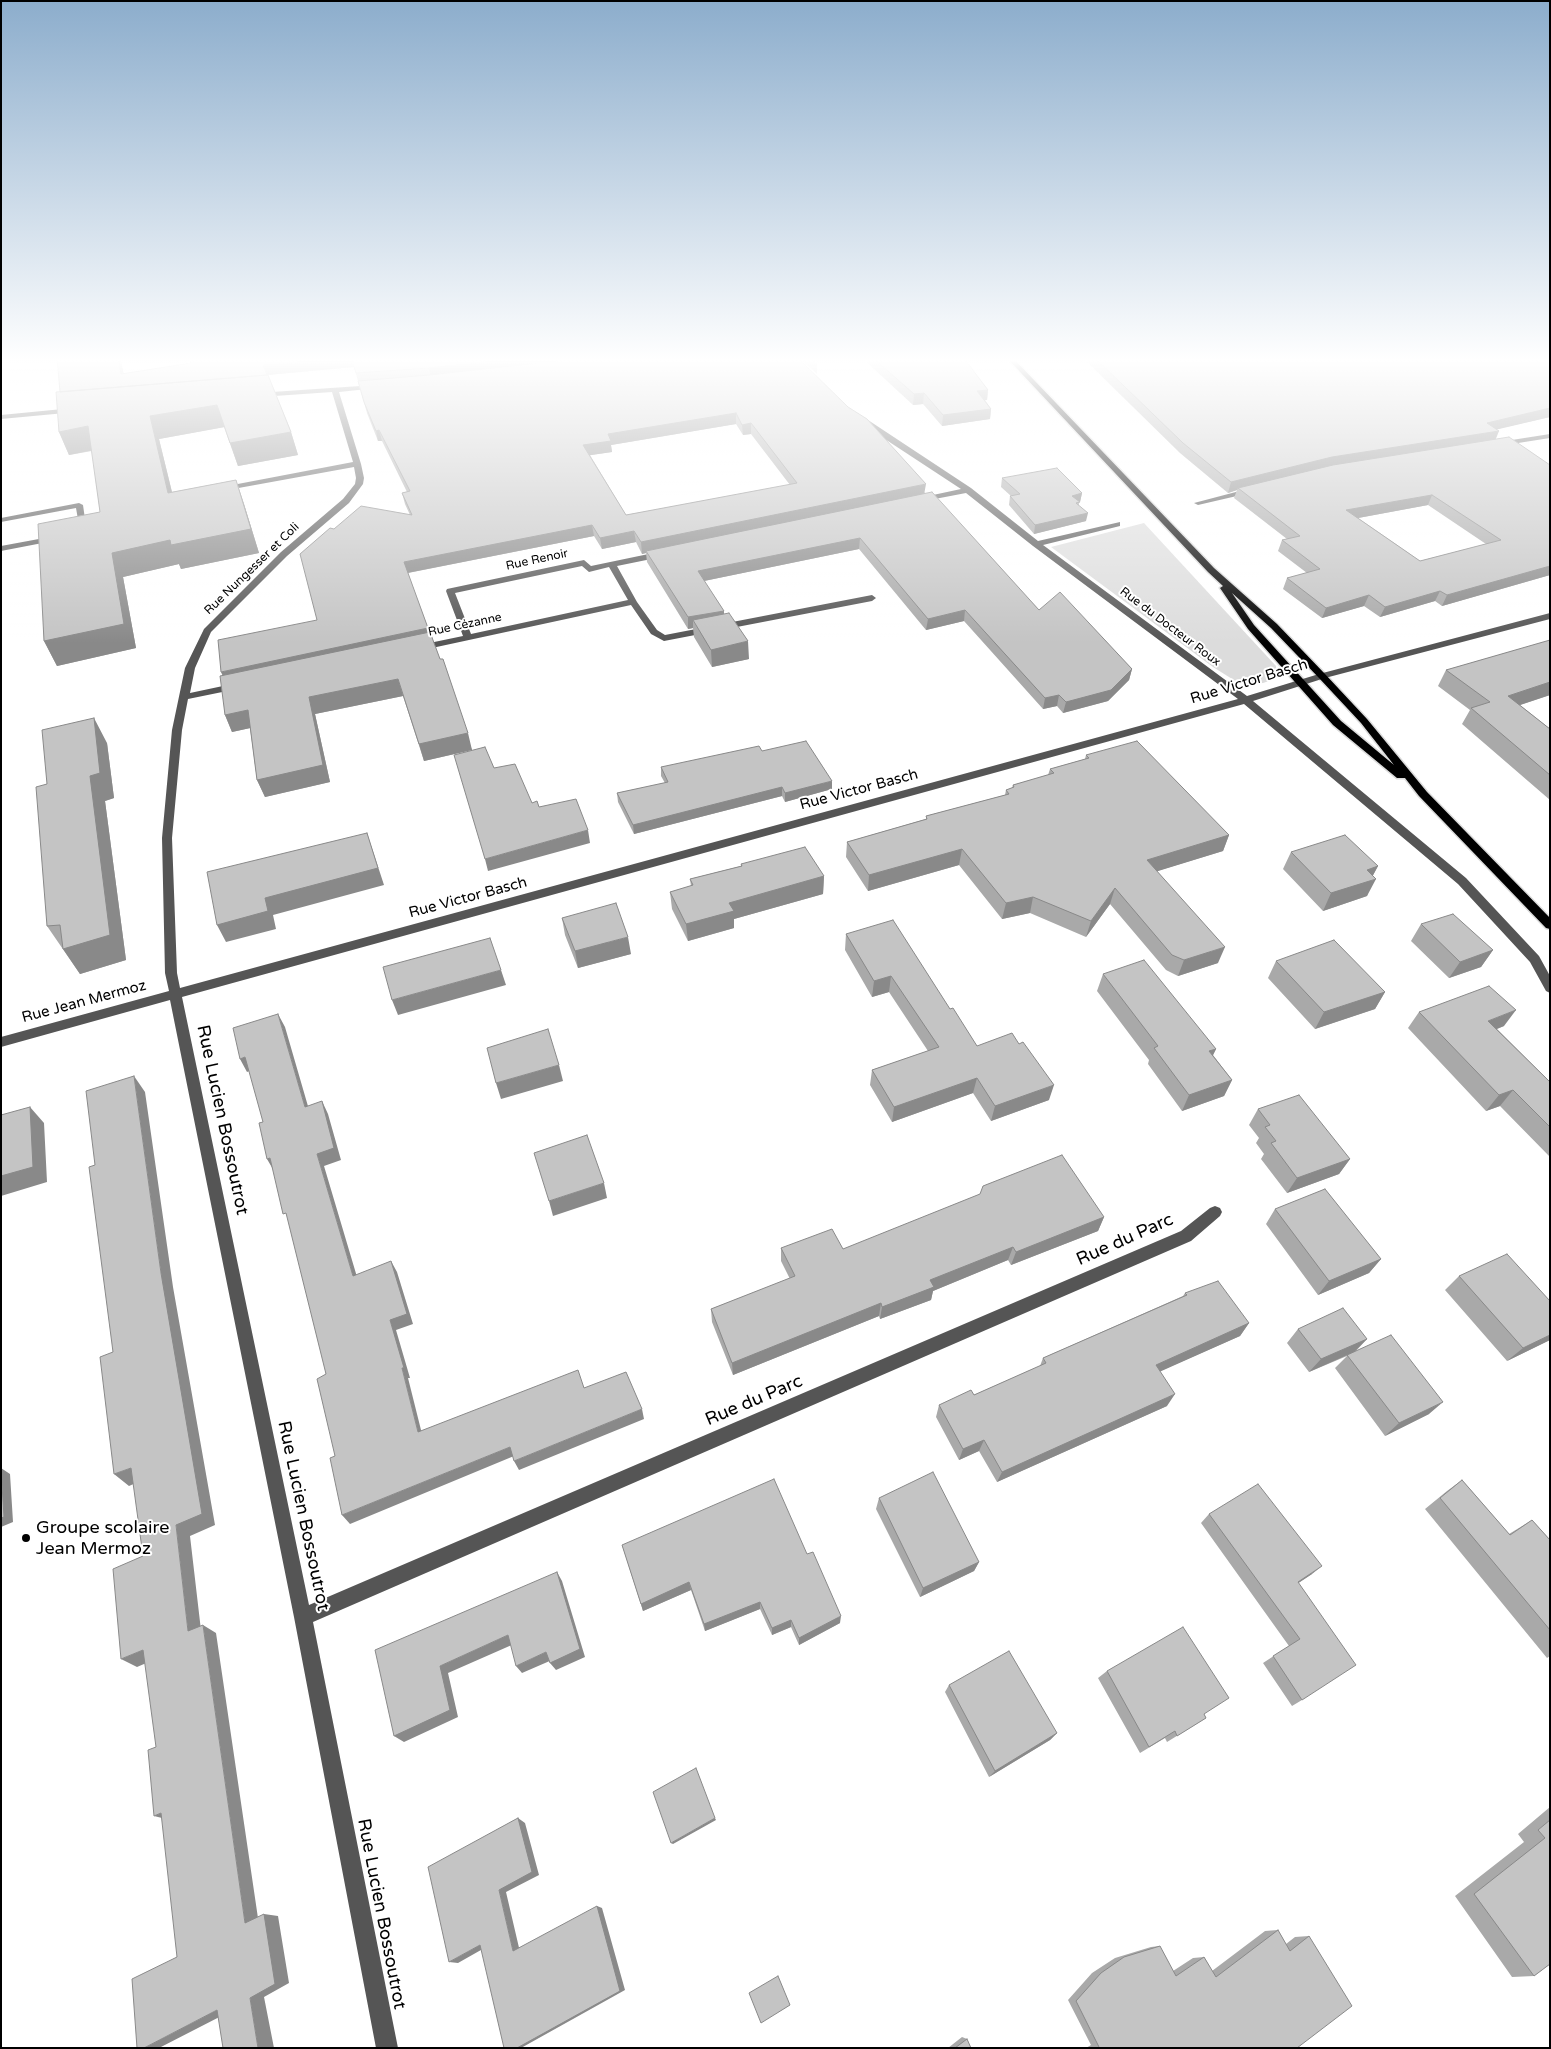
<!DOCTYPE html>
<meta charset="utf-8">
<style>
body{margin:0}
#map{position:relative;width:1551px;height:2049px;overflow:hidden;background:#fff;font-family:"Varela Round",sans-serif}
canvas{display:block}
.frame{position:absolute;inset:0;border:2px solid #000;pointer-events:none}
</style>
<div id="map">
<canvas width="1551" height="2049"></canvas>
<div class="frame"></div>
</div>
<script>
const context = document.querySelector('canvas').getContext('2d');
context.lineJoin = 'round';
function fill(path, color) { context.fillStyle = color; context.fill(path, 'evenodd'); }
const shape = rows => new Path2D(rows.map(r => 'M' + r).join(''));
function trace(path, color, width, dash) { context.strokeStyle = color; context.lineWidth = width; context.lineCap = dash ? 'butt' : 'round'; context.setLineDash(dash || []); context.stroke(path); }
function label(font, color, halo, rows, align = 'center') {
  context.font = font + ' "Varela Round",sans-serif'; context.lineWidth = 4; context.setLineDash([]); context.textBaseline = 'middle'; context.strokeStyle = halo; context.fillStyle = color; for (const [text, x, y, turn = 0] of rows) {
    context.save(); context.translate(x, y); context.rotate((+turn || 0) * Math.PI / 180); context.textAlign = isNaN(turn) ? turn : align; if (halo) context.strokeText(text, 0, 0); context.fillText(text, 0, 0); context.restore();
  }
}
fill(shape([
 [1144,523,1276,666,1276,673,1272,680,1263,683,1250,684,1237,682,1213,667,1051,547]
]), '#dcdcdc');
const major = shape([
 [1006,357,1012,357,1214,568,1277,624,1325,674,1367,719,1427,792,1550,918,1550,929,1546,928,1419,796,1405,778,1397,778,1333,725,1248,629,1220,588,1223,586,1208,572,1006,357],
 [1232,593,1271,628,1319,678,1361,723,1394,765,1341,721,1254,625,1232,593]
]);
trace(major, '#dbdbdb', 3);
fill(shape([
 [375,385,377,386,377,388,339,392,361,464,364,478,363,484,349,503,287,556,211,632,195,668,190,693,237,683,242,686,237,689,188,699,182,730,172,838,177,973,180,988,1238,699,1033,546,966,493,919,502,919,498,961,489,862,424,862,420,868,420,971,488,1038,541,1120,522,1120,526,1043,545,1247,696,1319,674,1550,613,1550,619,1325,678,1253,701,1466,878,1539,956,1550,976,1550,993,1546,991,1530,962,1458,884,1244,704,182,997,309,1605,1181,1231,1210,1208,1215,1206,1220,1208,1222,1212,1220,1216,1191,1241,313,1622,398,2048,376,2048,294,1617,170,1000,1,1047,1,1037,169,991,165,973,162,838,172,730,185,668,204,629,281,552,343,499,355,484,356,478,354,467,222,491,218,489,222,487,353,462,332,392,260,397,256,395,257,393,375,385],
 [73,408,76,408,76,412,1,419,1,415,73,408],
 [1550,434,1550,438,1499,446,1495,444,1499,442,1550,434],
 [1251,488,1254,488,1254,492,1198,505,1194,503,1251,488],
 [79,503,83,505,87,533,80,531,76,508,1,522,1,518,79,503],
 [55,536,58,536,58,540,1,551,1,546,55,536],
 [663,551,667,554,666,556,617,566,637,602,657,630,665,635,872,595,876,598,872,601,664,641,651,634,631,605,418,651,413,648,415,646,463,636,446,591,447,589,584,560,591,566,663,551],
 [582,566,589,572,609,567,628,600,471,634,455,593,582,566]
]), '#555');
fill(major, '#000');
fill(shape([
 [120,357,124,374,191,363,797,357,925,493,1039,610,1132,669,1129,680,1108,701,1063,713,1057,706,1043,709,964,621,926,630,859,549,704,581,724,611,724,614,749,659,712,667,694,637,693,628,688,629,647,562,646,553,642,554,636,542,602,549,594,536,408,573,472,750,424,761,403,696,315,714,330,782,265,797,257,780,250,728,232,732,225,715,223,675,317,620,334,529,410,515,405,504,402,493,407,492,382,441,378,441,367,413,354,367,268,375,291,432,298,455,238,466,224,427,159,439,172,492,236,480,244,504,259,553,181,569,179,564,123,577,136,648,57,666,44,641,100,512,92,451,69,455,59,432,60,392],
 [736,424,743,435,751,434,790,485,626,515,590,455,612,452,611,445],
 [798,357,811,357,817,364,817,374],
 [861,357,963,357,988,390,987,400,985,400,991,409,990,419,942,426,923,404,913,405],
 [1082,357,1550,357,1550,417,1497,429,1495,439,1550,575,1442,606,1435,601,1380,617,1364,606,1322,618,1283,589,1287,578,1307,573,1278,551,1282,540,1287,539,1234,498,1237,490,1228,493,1180,453],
 [1428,505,1486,544,1420,561,1358,518],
 [1002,478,1082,493,1080,502,1079,502,1079,506,1086,521,1034,534,1009,505,1010,496,1011,496,1001,487],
 [1550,639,1550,695,1520,705,1550,729,1550,800,1462,724,1470,710,1438,686,1446,670,1549,641],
 [107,743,114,798,105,801,126,960,80,974,47,926,47,784],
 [762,751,832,789,785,802,782,796,634,834,618,802,617,793,665,783,661,776,661,767],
 [1086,755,1229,835,1223,851,1157,871,1218,963,1178,976,1166,970,1110,904,1086,937,1030,913,1002,919,959,865,868,891,846,857,847,842,926,819,926,816,1005,795,1006,790,1012,788,1013,785,1048,775,1050,769,1085,759],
 [1291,852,1378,866,1373,875,1367,896,1323,911,1283,869],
 [741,864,824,876,823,894,734,919,734,928,688,941,672,909,670,892,691,886,690,879,741,866],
 [562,918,631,954,578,968,565,935],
 [1421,924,1493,950,1481,967,1449,978,1411,941],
 [846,934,950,1009,977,1046,1049,1100,991,1121,973,1093,892,1122,870,1085,872,1070,928,1051,889,992,872,997,845,950],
 [1276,961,1385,992,1375,1009,1315,1029,1268,978],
 [1103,974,1216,1049,1213,1055,1232,1080,1224,1096,1182,1111,1148,1064,1149,1060,1097,991],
 [1419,1012,1504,1026,1497,1029,1550,1082,1550,1157,1500,1106,1486,1111,1408,1028],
 [1258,1109,1350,1159,1339,1174,1287,1193,1261,1159,1264,1154,1256,1143,1259,1138,1249,1125],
 [1275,1209,1381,1259,1369,1273,1318,1295,1266,1224],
 [1104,1217,1098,1231,1011,1265,1008,1260,933,1291,931,1300,880,1319,879,1316,733,1375,712,1322,711,1309,790,1279,781,1261,781,1248,843,1249],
 [1459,1276,1550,1301,1550,1340,1507,1361,1445,1290],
 [1185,1293,1249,1323,1240,1336,1160,1371,1167,1406,997,1482,979,1451,959,1460,936,1417,939,1405,974,1395,1040,1366,1043,1358,1183,1296],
 [1298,1329,1367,1339,1355,1352,1429,1414,1385,1436,1335,1368,1347,1356,1309,1372,1287,1343],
 [1462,1480,1509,1534,1532,1520,1550,1540,1550,1656,1547,1658,1425,1509,1447,1491],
 [879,1498,979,1562,974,1571,920,1597,876,1509],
 [1209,1514,1312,1574,1298,1583,1302,1700,1292,1706,1263,1663,1289,1646,1201,1523],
 [622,1545,807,1554,840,1623,799,1645,791,1627,772,1635,760,1609,705,1631,691,1590,643,1611],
 [1107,1671,1204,1714,1206,1718,1167,1742,1165,1738,1140,1753,1098,1678],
 [949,1685,1057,1733,1050,1740,989,1777,945,1692],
 [1550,1807,1550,1964,1534,1976,1512,1977,1455,1896,1524,1842,1518,1834],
 [1278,1930,1286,1944,1295,1937,1309,1936,1297,2048,1086,2048,1091,2045,1068,2000,1092,1973,1115,1958,1151,1947,1160,1946,1173,1971,1193,1958,1204,1957,1212,1971,1265,1931],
 [962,2037,967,2039,971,2048,948,2048]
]), '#a9a9a9');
fill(shape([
 [118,357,120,357,126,385,121,374],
 [351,357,354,367,266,375,263,365],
 [529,357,621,357,431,378,429,368],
 [988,390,987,400,975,401,977,391],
 [924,393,923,404,913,405,914,394],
 [217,405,225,427,159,439,178,517,168,493,150,416],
 [1550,408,1550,417,1482,433,1487,423],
 [991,409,990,419,942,426,943,415],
 [736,413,736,424,611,445,612,452,585,456,583,445,608,434],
 [751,423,751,434,743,435,742,425],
 [88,426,99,449,69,455,59,432],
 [379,430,382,441,378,441,376,431],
 [1499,431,1495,441,1238,488,1237,490,1228,493,1231,482,1332,457],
 [291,432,298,455,238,466,230,443],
 [236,480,244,504,259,553,181,569,179,564,123,577,136,648,57,666,44,641,112,553],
 [926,484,924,495,646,551,646,553,642,554,641,542],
 [1082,493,1080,502,1070,504,1072,496],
 [1432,495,1428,505,1342,521,1346,510],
 [1088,513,1086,521,1034,534,1035,525],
 [592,525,594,536,407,573,404,562],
 [634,531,636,542,602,549,600,538],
 [860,538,859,549,699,582,698,571],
 [1550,566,1550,575,1442,606,1447,595],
 [1440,591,1435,601,1380,617,1385,607],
 [1369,595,1364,606,1322,618,1326,608],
 [965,610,964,621,926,630,928,619],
 [724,611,724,622,693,620,693,628,688,629,688,617],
 [428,628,431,640,226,683,221,672],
 [748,641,749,659,712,667,711,650],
 [1132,669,1129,680,1108,701,1063,713,1066,702],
 [398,679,403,696,315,714,330,782,265,797,257,780,309,697],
 [1550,682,1550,695,1499,712,1508,696],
 [1059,695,1057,706,1043,709,1045,698],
 [248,710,255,727,232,732,225,715],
 [94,718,107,743,114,798,105,801,126,960,80,974,63,949,90,776],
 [468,733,472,750,424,761,419,744],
 [832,781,832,789,785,802,785,793],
 [782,787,782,796,634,834,633,825],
 [588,830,590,843,488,871,485,859],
 [367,833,384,885,273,915,276,929,226,942,217,925,265,898],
 [1229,835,1223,851,1142,876,1147,860],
 [962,849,959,865,868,891,869,875],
 [1378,866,1370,881,1376,879,1367,896,1323,911,1331,893,1367,870],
 [824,876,823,894,734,919,734,928,688,941,686,924,729,903],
 [1115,888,1110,904,1086,937,1091,921],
 [1033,897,1030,913,1002,919,1006,903],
 [628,937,631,954,578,968,575,951],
 [1225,947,1218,963,1178,976,1184,960],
 [1493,950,1481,967,1449,978,1460,962],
 [501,970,506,985,398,1015,392,1000],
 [891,976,889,992,872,997,874,981],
 [1385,992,1375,1009,1315,1029,1324,1012],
 [1516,1010,1504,1026,1476,1037,1488,1021],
 [278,1014,285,1027,312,1120,305,1107],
 [1216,1049,1208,1065,1209,1051],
 [245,1057,252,1070,247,1072,240,1059],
 [559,1065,563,1081,501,1099,496,1083],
 [134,1076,145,1092,173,1287,215,1525,190,1536,202,1639,188,1631,176,1525,161,1273],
 [977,1078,973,1093,892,1122,894,1107],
 [1232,1080,1224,1096,1182,1111,1189,1095],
 [1054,1085,1049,1100,991,1121,995,1106],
 [1513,1090,1500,1106,1486,1111,1499,1095],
 [322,1101,328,1114,341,1160,324,1166,360,1287,353,1276,317,1154],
 [30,1107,44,1123,47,1182,1,1196,1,1176],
 [270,1158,274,1171,267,1159],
 [1350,1159,1339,1174,1287,1193,1297,1178],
 [604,1183,607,1198,553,1216,549,1201],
 [1104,1217,1098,1231,1011,1265,1016,1252],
 [1013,1247,1008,1260,933,1291,931,1300,880,1319,882,1307,930,1280],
 [1381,1259,1369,1273,1318,1295,1329,1281],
 [391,1261,397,1272,413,1324,396,1330,410,1378,408,1378,424,1442,418,1432,390,1320],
 [881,1303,879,1316,733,1375,732,1363],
 [1249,1323,1240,1336,1148,1377,1156,1365],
 [1550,1335,1550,1340,1507,1361,1523,1348],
 [1367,1339,1354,1352,1309,1372,1321,1359],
 [1175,1394,1167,1406,997,1482,1002,1472],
 [1443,1402,1429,1414,1385,1436,1399,1423],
 [642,1409,644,1419,519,1470,514,1461],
 [984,1440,979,1451,959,1460,963,1449],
 [510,1447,514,1456,350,1524,342,1515],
 [1,1468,10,1474,13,1522,1,1527],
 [131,1468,145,1479,129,1486,114,1474],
 [979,1562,974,1571,920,1597,923,1588],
 [1322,1566,1312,1574,1288,1590,1298,1582],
 [557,1572,562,1581,585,1657,556,1670,550,1663],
 [689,1582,691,1590,643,1611,641,1604],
 [760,1602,760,1609,705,1631,704,1624],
 [841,1616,840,1623,799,1645,799,1638],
 [791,1620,791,1627,772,1635,772,1628],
 [203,1625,216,1633,259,1925,245,1923],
 [508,1635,514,1644,448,1673,458,1717,404,1742,394,1736,440,1666],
 [143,1650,158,1658,137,1667,121,1659],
 [546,1652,552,1660,522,1673,516,1666],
 [1057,1733,1050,1740,989,1777,995,1771],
 [161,1813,170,1820,154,1816],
 [518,1818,525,1823,539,1875,506,1892,520,1952,513,1951,499,1890],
 [715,1818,716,1820,673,1844,671,1843],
 [597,1906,602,1908,625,1990,521,2048,517,2048],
 [264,1914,278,1916,289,1983,264,1997,274,2048,258,2048,250,1998],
 [480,1945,488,1946,458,1963,449,1962],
 [217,2010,233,2010,159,2048,144,2048]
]), '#898989');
const building = shape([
 [57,357,118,357,121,374,191,363,189,357,529,357,429,368,356,373,351,357,263,365,267,375,60,392,57,357],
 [594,357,797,357,848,407,867,419,926,484,641,542,634,531,600,538,592,525,404,562,428,628,221,672,218,640,317,620,300,554,330,528,334,529,361,506,412,515,402,493,410,491,379,430,376,431,364,402,358,381,429,375,594,357],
 [736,413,742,425,751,423,797,483,626,515,583,445,611,441,608,434,736,413],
 [872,357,963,357,988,390,977,391,991,409,943,415,924,393,914,394,872,357],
 [1094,357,1550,357,1550,408,1487,423,1499,431,1332,457,1231,482,1183,443,1094,357],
 [268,375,291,432,230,443,217,405,150,416,168,493,236,480,251,529,171,545,170,540,112,553,124,624,44,641,38,524,100,512,88,426,59,432,56,392,268,375],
 [1509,437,1550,465,1550,566,1447,595,1440,591,1385,607,1369,595,1326,608,1287,578,1320,569,1282,540,1300,536,1238,488,1333,465,1509,437],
 [1432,495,1501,540,1420,561,1346,510,1432,495],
 [1057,468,1082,493,1072,496,1080,502,1076,503,1088,513,1035,525,1010,496,1020,494,1002,478,1057,468],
 [932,492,1039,610,1060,592,1132,669,1111,690,1066,702,1059,695,1045,698,965,610,928,619,860,538,698,571,724,611,688,617,646,551,932,492],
 [729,613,748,641,711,650,693,620,729,613],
 [430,632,440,659,443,659,468,733,419,744,398,679,309,697,323,765,257,780,248,710,225,715,220,676,430,632],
 [1550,640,1550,682,1508,696,1550,729,1550,775,1471,708,1490,702,1446,670,1550,640],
 [94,718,100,773,90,776,110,935,63,949,60,925,47,926,36,787,47,784,42,730,94,718],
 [806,741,832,781,785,793,782,787,633,825,617,793,668,782,661,767,759,746,762,751,806,741],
 [1137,741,1229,835,1147,860,1225,947,1184,960,1172,955,1115,888,1091,921,1033,897,1006,903,962,849,869,875,847,842,927,819,926,816,1009,794,1006,790,1014,787,1013,785,1054,773,1050,769,1089,758,1086,755,1137,741],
 [485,747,494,768,515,764,532,803,537,801,539,807,576,799,588,830,485,859,454,755,485,747],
 [367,833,378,868,265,898,268,911,217,925,207,872,367,833],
 [1345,835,1378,866,1367,870,1376,879,1331,893,1291,852,1345,835],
 [805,847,824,876,729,903,734,911,686,924,670,892,693,885,690,879,742,866,741,864,805,847],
 [616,903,628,937,575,951,562,918,616,903],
 [1453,914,1493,950,1460,962,1421,924,1453,914],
 [893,920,950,1009,953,1008,977,1046,1012,1033,1019,1044,1023,1042,1054,1085,995,1106,977,1078,894,1107,872,1070,939,1047,891,976,874,981,846,934,893,920],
 [490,938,501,970,392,1000,383,967,490,938],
 [1334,940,1385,992,1324,1012,1276,961,1334,940],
 [1144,960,1216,1049,1209,1051,1232,1080,1189,1095,1154,1048,1158,1046,1103,974,1144,960],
 [1489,986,1516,1010,1488,1021,1550,1082,1550,1127,1513,1090,1499,1095,1419,1012,1489,986],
 [278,1014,305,1107,322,1101,334,1148,317,1154,353,1276,391,1261,407,1314,390,1320,404,1368,402,1368,418,1432,578,1370,584,1388,626,1372,642,1409,514,1461,510,1447,342,1515,330,1458,335,1456,317,1379,326,1374,286,1213,283,1214,270,1158,267,1159,259,1123,263,1122,245,1057,240,1059,233,1028,278,1014],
 [548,1029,559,1065,496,1083,487,1048,548,1029],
 [134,1076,161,1273,202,1514,176,1525,188,1631,203,1625,245,1923,264,1914,275,1984,250,1998,258,2048,223,2048,217,2010,144,2048,137,2048,132,1979,177,1957,161,1813,154,1816,148,1750,156,1747,143,1650,121,1659,113,1569,143,1556,131,1468,114,1474,100,1357,113,1352,89,1167,95,1165,86,1091,134,1076],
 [1299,1095,1350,1159,1297,1178,1271,1143,1276,1141,1265,1127,1270,1125,1258,1109,1299,1095],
 [30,1107,33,1167,1,1176,1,1115,30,1107],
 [587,1135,604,1183,549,1201,534,1153,587,1135],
 [1062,1155,1104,1217,1016,1252,1013,1247,930,1280,934,1287,882,1307,881,1303,732,1363,711,1309,795,1276,781,1248,832,1229,843,1249,980,1194,983,1186,1062,1155],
 [1325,1189,1381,1259,1329,1281,1275,1209,1325,1189],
 [1507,1254,1550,1301,1550,1335,1523,1348,1459,1276,1507,1254],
 [1218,1281,1249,1323,1156,1365,1175,1394,1002,1472,984,1440,963,1449,939,1405,971,1390,974,1395,1046,1363,1043,1358,1187,1295,1185,1293,1218,1281],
 [1343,1308,1367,1339,1321,1359,1298,1329,1343,1308],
 [1391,1335,1443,1402,1399,1423,1347,1355,1391,1335],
 [1,1469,4,1517,1,1518,1,1469],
 [933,1472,979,1562,923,1588,879,1498,933,1472],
 [774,1479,807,1554,813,1552,841,1616,799,1638,791,1620,772,1628,760,1602,704,1624,689,1582,641,1604,622,1545,774,1479],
 [1462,1480,1510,1535,1532,1520,1550,1540,1550,1630,1440,1498,1462,1480],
 [1258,1484,1322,1566,1298,1582,1356,1665,1302,1700,1273,1656,1300,1639,1209,1514,1258,1484],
 [557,1572,580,1649,550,1663,546,1652,516,1666,508,1635,440,1666,450,1710,394,1736,375,1650,557,1572],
 [1183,1627,1229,1698,1204,1714,1206,1718,1177,1736,1175,1731,1149,1747,1107,1671,1183,1627],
 [1009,1651,1057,1733,995,1771,949,1685,1009,1651],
 [696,1768,715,1818,671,1843,653,1792,696,1768],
 [518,1818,532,1872,499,1890,513,1951,597,1906,620,1991,517,2048,504,2048,480,1945,449,1962,428,1867,518,1818],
 [1550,1820,1550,1964,1534,1976,1474,1894,1545,1838,1538,1830,1550,1820],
 [1278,1930,1290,1951,1309,1936,1352,2006,1297,2048,1098,2048,1099,2047,1076,2001,1101,1973,1124,1957,1160,1946,1176,1976,1204,1957,1216,1977,1278,1930],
 [778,1976,790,2005,761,2023,749,1993,778,1976],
 [967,2039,971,2048,955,2048,967,2039]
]);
fill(building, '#c4c4c4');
trace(building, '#898989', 1);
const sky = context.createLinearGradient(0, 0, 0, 643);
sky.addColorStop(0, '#8cadcc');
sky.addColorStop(0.56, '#fff');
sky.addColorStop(1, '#ffffff00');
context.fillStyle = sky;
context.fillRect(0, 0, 1551, 643);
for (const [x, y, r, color] of [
 [26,1538,5,"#000"]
]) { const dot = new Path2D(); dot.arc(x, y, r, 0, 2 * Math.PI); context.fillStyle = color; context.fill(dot); trace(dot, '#fff', 2); }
label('12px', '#000', '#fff', [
 ["Rue Renoir",537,560,-12],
 ["Rue Nungesser et Coli",252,569,-44],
 ["Rue Cézanne",465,625,-12],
 ["Rue du Docteur Roux",1170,627,37]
]);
label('15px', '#000', '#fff', [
 ["Rue Victor Basch",1249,682,-17],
 ["Rue Victor Basch",859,790,-15],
 ["Rue Victor Basch",468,898,-15],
 ["Rue Jean Mermoz",84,1002,-15]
]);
label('18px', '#000', '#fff', [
 ["Rue Lucien Bossoutrot",222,1120,78],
 ["Rue du Parc",1125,1240,-24],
 ["Rue du Parc",754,1401,-23],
 ["Rue Lucien Bossoutrot",303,1516,78],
 ["Rue Lucien Bossoutrot",381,1914,79]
]);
label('18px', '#000', '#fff', [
 ["Groupe scolaire",36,1528],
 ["Jean Mermoz",36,1549]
], 'left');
</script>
